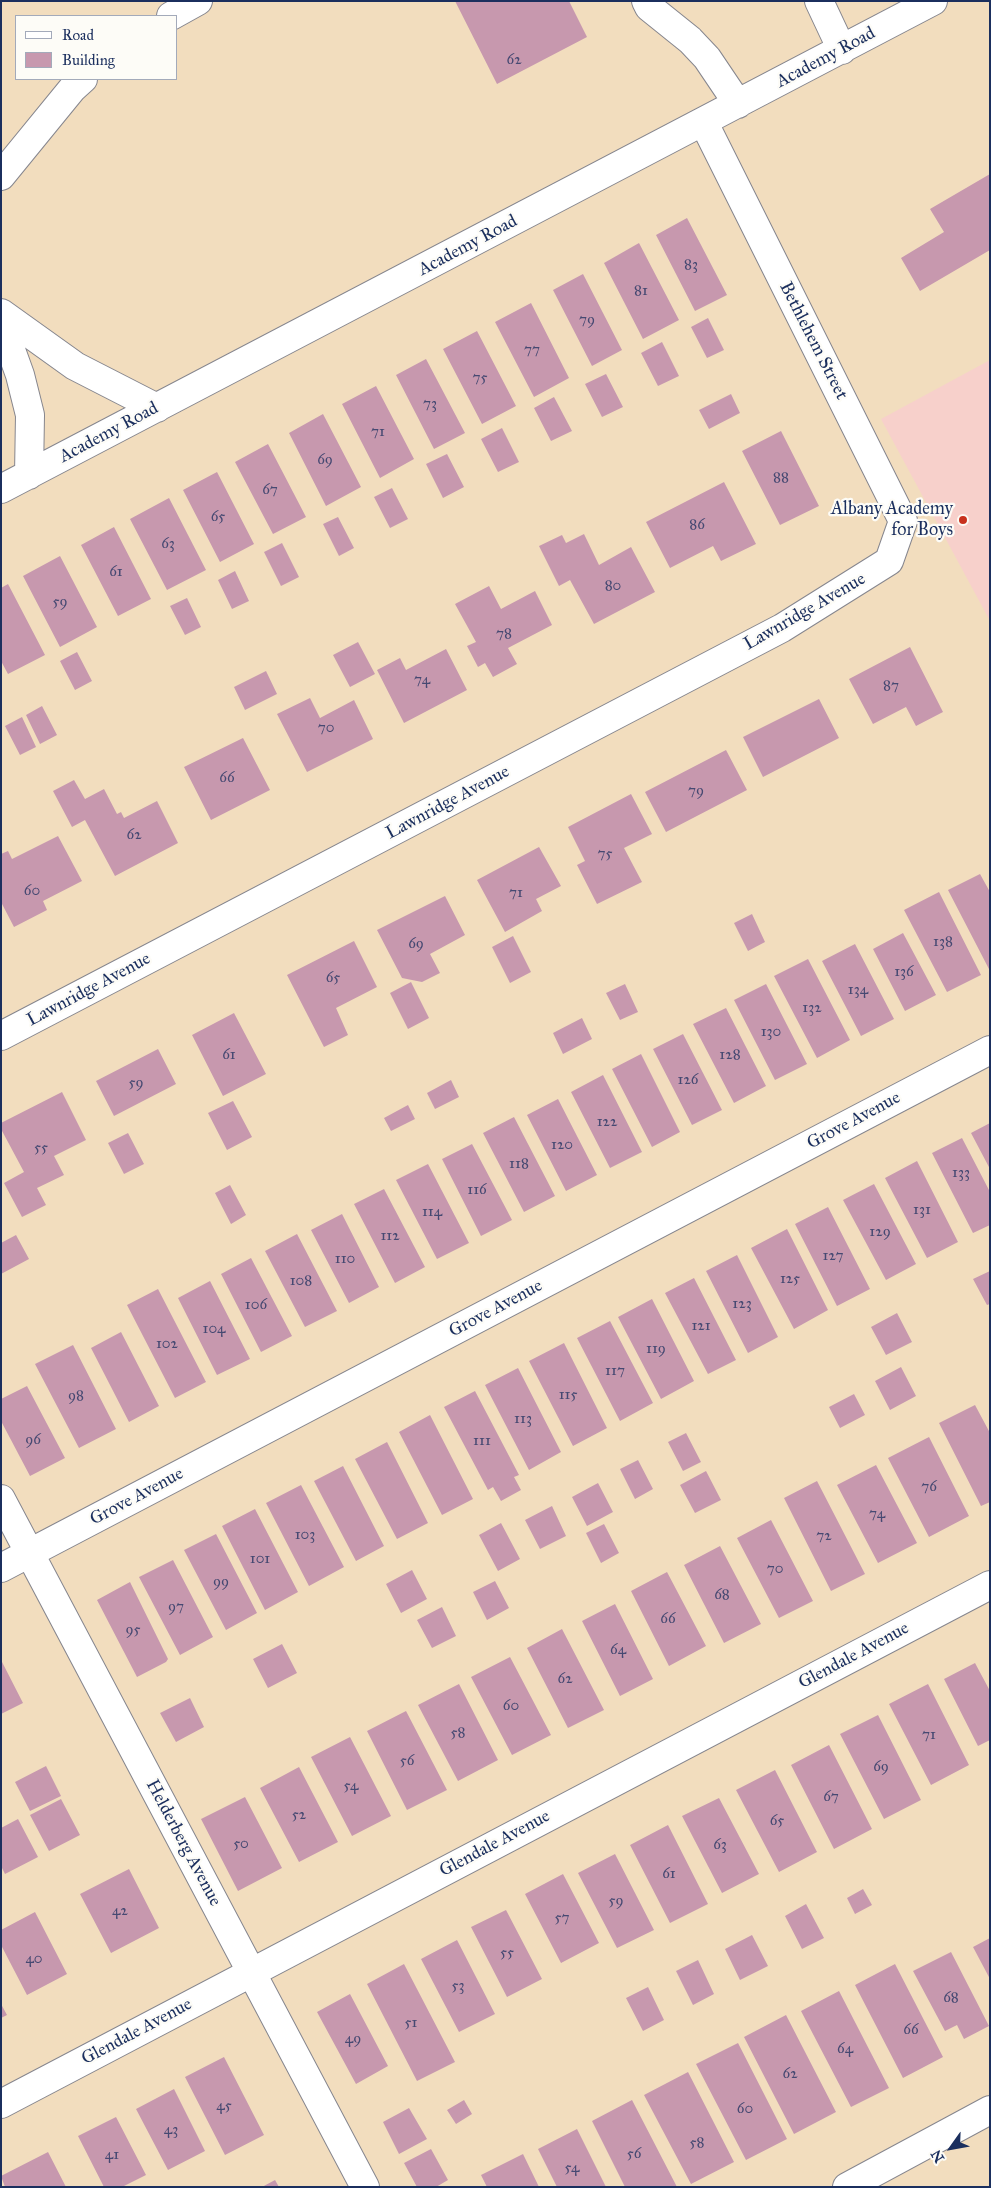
<!DOCTYPE html>
<style>
body{margin:0}
#map{position:relative;width:991px;height:2188px;overflow:hidden;background:#f2ddbe;font-family:"IM FELL Great Primer",serif}
canvas{display:block}
.frame{position:absolute;inset:0;border:2px solid #1b2f5e;pointer-events:none}
.legend{position:absolute;left:15px;top:15px;width:162px;height:65px;box-sizing:border-box;background:#fdfcf7;border:1px solid #a3aaba;margin:0;padding:6px 9px;list-style:none;font-size:15px;color:#1b2f5e}
.legend li{display:flex;align-items:center;gap:10px;height:25px}
.legend b{width:25px;border:1px solid #a3aaba}
.north{position:absolute;left:926px;top:2123px;width:50px;height:50px;-webkit-text-stroke:4px #fdfcf7;paint-order:stroke;rotate:238deg;font-size:14px;font-weight:700;line-height:20px;text-align:center;color:#1b2f5e}
.north::after{content:'';display:block;margin:auto;width:18px;height:22px;background:#1b2f5e;clip-path:polygon(50% 0,100% 100%,50% 72%,0 100%)}
</style>
<div id="map">
<canvas width="991" height="2188"></canvas>
<div class="frame"></div>
<ul class="legend">
<li><b style="height:6px;background:#fff"></b>Road</li>
<li><b style="height:14px;background:#c798ae"></b>Building</li>
</ul>
<div class="north">N</div>
</div>
<script>
const context = document.querySelector('canvas').getContext('2d');
context.lineJoin = 'round';
function fill(path, color) { context.fillStyle = color; context.fill(path, 'evenodd'); }
const shape = rows => new Path2D(rows.map(r => 'M' + r).join(''));
function trace(path, color, width, dash) { context.strokeStyle = color; context.lineWidth = width; context.lineCap = dash ? 'butt' : 'round'; context.setLineDash(dash || []); context.stroke(path); }
function label(font, color, halo, rows, align = 'center') {
  context.font = font + ' "IM FELL Great Primer",serif'; context.lineWidth = 4.5; context.setLineDash([]); context.textBaseline = 'middle'; context.strokeStyle = halo; context.fillStyle = color; for (const [text, x, y, turn = 0] of rows) {
    context.save(); context.translate(x, y); context.rotate((+turn || 0) * Math.PI / 180); context.textAlign = isNaN(turn) ? turn : align; if (halo) context.strokeText(text, 0, 0); context.fillText(text, 0, 0); context.restore();
  }
}
fill(shape([
 [990,360,990,621,881,419]
]), '#f7d0cb');
fill(shape([
 [455,1,569,1,587,37,497,84],
 [990,174,990,250,920,291,901,258,944,232,930,209],
 [687,218,727,295,695,311,656,235],
 [639,243,679,320,643,339,604,263],
 [583,274,622,350,592,366,553,290],
 [531,303,569,378,534,397,495,322],
 [708,318,724,350,707,358,691,327],
 [477,331,516,406,482,424,443,349],
 [662,342,679,376,658,386,641,353],
 [426,359,465,433,434,449,396,375],
 [606,374,623,407,602,417,585,384],
 [376,386,414,459,380,478,342,404],
 [731,394,740,413,709,429,699,410],
 [554,397,572,431,551,441,534,408],
 [323,414,361,487,326,506,289,433],
 [502,428,519,462,498,472,481,439],
 [781,431,819,506,780,525,742,451],
 [268,444,306,517,273,534,235,462],
 [447,454,464,487,443,498,426,464],
 [217,472,254,544,220,562,183,490],
 [724,482,756,544,721,561,713,546,670,568,646,522],
 [392,488,408,519,390,528,374,497],
 [169,498,206,570,167,590,130,519],
 [338,517,354,548,339,556,323,524],
 [114,527,151,599,118,616,81,545],
 [584,534,599,565,631,547,655,592,594,624,570,580,559,586,539,546,562,535,566,543],
 [282,543,299,577,281,586,264,552],
 [60,556,97,627,60,647,23,576],
 [235,571,249,601,232,609,218,580],
 [8,584,45,655,8,674,1,661,1,588],
 [489,586,501,609,535,591,552,625,508,648,517,664,493,677,485,663,478,667,467,646,476,642,455,604],
 [187,598,201,627,185,635,170,606],
 [358,642,375,674,350,687,333,655],
 [910,647,943,712,916,726,906,707,873,724,849,679],
 [446,649,467,690,404,723,377,670,400,658,406,670],
 [77,652,92,681,75,690,60,661],
 [266,671,277,694,245,710,234,687],
 [310,698,320,718,354,700,373,739,307,772,277,714],
 [819,699,839,738,763,777,743,737],
 [42,706,57,735,40,744,26,715],
 [22,717,36,747,20,755,5,726],
 [243,738,270,790,211,820,184,767],
 [726,750,747,790,666,832,645,792],
 [74,780,85,799,104,789,117,814,121,812,124,818,157,801,178,843,115,876,85,820,72,827,53,791],
 [631,794,652,834,624,848,642,882,597,904,577,865,585,861,568,827],
 [58,836,82,881,43,901,47,910,14,927,1,902,1,854,8,851,12,859],
 [539,847,561,886,536,899,542,911,505,932,477,880],
 [980,874,990,892,990,971,948,890],
 [939,892,981,975,947,992,904,910],
 [445,896,465,935,430,954,440,973,422,982,402,978,377,930],
 [752,914,765,942,748,951,734,923],
 [903,933,936,995,905,1011,873,949],
 [513,936,531,972,510,983,492,947],
 [354,941,377,987,336,1008,348,1035,324,1047,287,975],
 [855,944,894,1019,861,1036,822,961],
 [808,959,850,1040,817,1058,774,976],
 [411,982,429,1018,408,1029,390,993],
 [625,984,638,1012,620,1020,606,993],
 [766,984,807,1064,775,1080,734,1000],
 [726,1008,766,1086,734,1103,693,1024],
 [234,1013,266,1074,223,1096,192,1035],
 [582,1018,592,1039,563,1054,553,1033],
 [683,1034,722,1110,692,1125,653,1049],
 [158,1049,176,1084,114,1116,96,1081],
 [641,1054,680,1132,652,1147,612,1069],
 [603,1075,642,1152,610,1168,571,1092],
 [451,1080,459,1097,435,1109,427,1093],
 [62,1092,86,1140,54,1156,64,1175,37,1188,46,1205,22,1217,4,1183,24,1172,1,1129,1,1123],
 [558,1099,597,1175,566,1191,527,1115],
 [233,1101,252,1137,227,1150,208,1113],
 [408,1105,415,1119,391,1131,384,1118],
 [514,1117,555,1196,524,1212,483,1133],
 [990,1123,990,1169,971,1133],
 [128,1133,144,1164,124,1174,108,1143],
 [962,1138,990,1192,990,1225,973,1233,932,1153],
 [472,1144,512,1220,481,1236,442,1159],
 [917,1161,958,1242,927,1258,885,1178],
 [428,1164,469,1243,437,1259,396,1180],
 [874,1184,916,1264,886,1280,843,1200],
 [230,1185,246,1215,231,1224,215,1193],
 [384,1189,425,1267,395,1283,354,1204],
 [828,1207,870,1289,837,1306,795,1224],
 [342,1214,379,1287,349,1303,311,1230],
 [787,1229,828,1310,794,1329,751,1248],
 [297,1234,337,1311,305,1327,265,1251],
 [16,1235,29,1259,1,1274,1,1243],
 [737,1255,778,1337,748,1353,706,1271],
 [251,1258,292,1336,261,1352,221,1274],
 [990,1271,990,1304,987,1305,973,1279],
 [694,1278,736,1360,708,1374,665,1293],
 [210,1281,250,1359,217,1375,178,1298],
 [158,1289,206,1382,175,1398,127,1305],
 [652,1299,694,1381,661,1399,618,1317],
 [897,1313,912,1342,886,1355,871,1327],
 [610,1321,653,1403,620,1421,577,1338],
 [121,1332,159,1406,129,1422,91,1348],
 [564,1343,607,1428,573,1446,529,1361],
 [73,1345,116,1429,79,1448,35,1364],
 [901,1367,916,1396,890,1410,875,1381],
 [518,1368,561,1452,529,1470,485,1385],
 [27,1386,65,1458,30,1476,1,1421,1,1399],
 [475,1391,519,1475,514,1477,521,1490,501,1501,493,1487,488,1490,444,1407],
 [854,1394,865,1415,840,1428,829,1407],
 [975,1405,990,1433,990,1502,981,1506,939,1423],
 [430,1415,473,1499,442,1515,399,1432],
 [686,1433,701,1462,683,1471,668,1442],
 [929,1437,969,1516,929,1537,888,1458],
 [387,1442,428,1523,397,1539,355,1459],
 [638,1460,653,1489,635,1499,620,1469],
 [876,1465,917,1543,878,1563,837,1485],
 [343,1466,384,1546,356,1561,314,1481],
 [706,1471,721,1500,695,1513,680,1485],
 [817,1481,865,1574,831,1591,784,1498],
 [598,1483,613,1512,587,1526,572,1497],
 [301,1485,344,1567,309,1586,266,1503],
 [552,1506,566,1536,540,1549,525,1520],
 [255,1509,298,1592,265,1610,222,1526],
 [771,1520,813,1601,779,1618,737,1538],
 [501,1523,520,1559,498,1571,479,1535],
 [604,1524,619,1553,601,1563,586,1533],
 [216,1534,257,1613,226,1630,184,1550],
 [720,1546,761,1624,724,1643,684,1565],
 [173,1560,213,1637,180,1655,139,1577],
 [412,1570,427,1599,401,1613,386,1584],
 [667,1572,706,1646,669,1666,631,1591],
 [495,1581,509,1608,487,1620,473,1592],
 [130,1582,168,1659,166,1662,137,1677,97,1600],
 [615,1604,653,1679,620,1696,582,1621],
 [442,1607,456,1636,432,1648,417,1620],
 [562,1629,604,1710,568,1728,527,1648],
 [282,1644,297,1673,268,1688,253,1659],
 [510,1657,551,1735,512,1755,471,1677],
 [1,1660,23,1703,1,1714],
 [975,1663,990,1691,990,1740,978,1746,944,1679],
 [459,1684,498,1760,458,1781,418,1705],
 [928,1684,969,1765,931,1785,889,1704],
 [190,1698,204,1727,176,1742,160,1713],
 [406,1711,447,1790,407,1810,367,1731],
 [878,1715,921,1800,884,1819,840,1734],
 [350,1737,391,1816,352,1836,311,1757],
 [829,1745,872,1829,834,1849,791,1765],
 [46,1766,61,1796,30,1811,15,1782],
 [299,1767,338,1842,299,1862,260,1788],
 [775,1770,817,1852,779,1872,736,1790],
 [245,1797,282,1868,238,1891,201,1819],
 [719,1798,759,1874,722,1893,682,1816],
 [61,1799,80,1835,49,1851,30,1815],
 [18,1819,38,1857,5,1874,1,1866,1,1828],
 [668,1825,708,1904,670,1923,630,1845],
 [615,1854,654,1930,617,1948,578,1873],
 [129,1869,159,1928,111,1953,80,1894],
 [563,1874,599,1943,561,1963,525,1894],
 [863,1889,872,1905,855,1914,847,1898],
 [806,1904,824,1938,802,1949,785,1916],
 [506,1910,542,1979,507,1997,471,1927],
 [35,1912,67,1974,27,1995,1,1945,1,1930],
 [752,1935,768,1966,740,1980,725,1949],
 [990,1938,990,1979,973,1947],
 [457,1940,495,2014,459,2032,421,1959],
 [951,1952,989,2026,964,2039,957,2025,945,2031,913,1971],
 [698,1960,714,1994,693,2005,676,1971],
 [404,1964,455,2062,417,2081,367,1984],
 [895,1964,943,2057,903,2078,855,1985],
 [648,1987,664,2020,643,2031,626,1998],
 [839,1991,889,2088,851,2107,801,2011],
 [350,1994,388,2066,356,2084,317,2012],
 [1,2004,7,2015,1,2018],
 [786,2015,836,2112,794,2134,744,2037],
 [738,2043,787,2139,746,2160,696,2064],
 [224,2057,264,2135,225,2155,185,2077],
 [688,2072,734,2162,691,2184,644,2095],
 [174,2089,205,2151,168,2170,136,2109],
 [464,2100,472,2114,456,2124,447,2110],
 [632,2100,677,2187,625,2187,592,2121],
 [409,2108,427,2139,399,2154,383,2122],
 [116,2117,146,2175,122,2187,104,2187,78,2136],
 [577,2129,606,2187,557,2187,538,2149],
 [431,2149,448,2180,436,2187,417,2187,404,2163],
 [48,2152,66,2187,5,2187,1,2176],
 [523,2154,539,2187,487,2187,481,2175],
 [275,2180,279,2187,262,2187]
]), '#c798ae');
const minor = shape([
 [646,1,649,7,690,40,707,58,738,104],
 [819,1,842,50],
 [171,16,198,1],
 [1,176,72,89,83,79],
 [1,313,75,366,157,408],
 [1,322,20,375,30,415,29,475],
 [1,489,933,1],
 [1,1036,782,628,889,561,903,521,704,123],
 [1,1499,365,2187],
 [1,1568,990,1050],
 [1,2104,990,1585],
 [847,2187,990,2110]
]);
trace(minor, '#86868e', 30);
trace(minor, '#fff', 28);
for (const [x, y, r, color] of [
 [963,520,5,"#c8321e"]
]) { const dot = new Path2D(); dot.arc(x, y, r, 0, 2 * Math.PI); context.fillStyle = color; context.fill(dot); trace(dot, '#fdfcf7', 2); }
label('15px', '#464972', null, [
 ["62",514,60],
 ["83",691,265],
 ["81",641,291],
 ["79",587,320],
 ["77",532,350],
 ["75",480,378],
 ["73",430,404],
 ["71",378,432],
 ["69",325,460],
 ["88",781,478],
 ["67",270,490],
 ["65",218,517],
 ["86",697,525],
 ["63",168,544],
 ["61",116,572],
 ["80",613,586],
 ["59",60,602],
 ["78",504,634],
 ["74",422,680],
 ["87",891,686],
 ["70",326,728],
 ["66",227,778],
 ["79",696,791],
 ["62",134,835],
 ["75",605,854],
 ["60",32,891],
 ["71",516,893],
 ["138",943,942],
 ["69",416,944],
 ["136",904,972],
 ["65",333,978],
 ["134",858,990],
 ["132",812,1008],
 ["130",771,1032],
 ["61",229,1055],
 ["128",730,1055],
 ["126",688,1080],
 ["59",136,1083],
 ["122",607,1122],
 ["120",562,1145],
 ["55",41,1148],
 ["118",519,1164],
 ["133",961,1173],
 ["116",477,1190],
 ["131",922,1210],
 ["114",432,1212],
 ["129",880,1232],
 ["112",390,1236],
 ["127",833,1256],
 ["110",345,1259],
 ["125",790,1279],
 ["108",301,1281],
 ["123",742,1304],
 ["106",256,1305],
 ["121",701,1326],
 ["104",214,1329],
 ["102",167,1344],
 ["119",656,1349],
 ["117",615,1371],
 ["115",568,1395],
 ["98",76,1396],
 ["113",523,1419],
 ["96",33,1440],
 ["111",482,1441],
 ["76",929,1487],
 ["74",877,1514],
 ["103",305,1535],
 ["72",824,1536],
 ["101",260,1559],
 ["70",775,1569],
 ["99",221,1582],
 ["68",722,1595],
 ["97",176,1607],
 ["66",668,1619],
 ["95",133,1630],
 ["64",618,1650],
 ["62",565,1679],
 ["60",511,1706],
 ["58",458,1733],
 ["71",929,1735],
 ["56",407,1761],
 ["69",881,1767],
 ["54",351,1786],
 ["67",831,1797],
 ["52",299,1815],
 ["65",777,1821],
 ["50",241,1844],
 ["63",720,1845],
 ["61",669,1874],
 ["59",616,1901],
 ["42",120,1911],
 ["57",562,1918],
 ["55",507,1953],
 ["40",34,1959],
 ["53",458,1986],
 ["68",951,1998],
 ["51",411,2023],
 ["66",911,2030],
 ["49",353,2039],
 ["64",845,2049],
 ["62",790,2074],
 ["45",224,2106],
 ["60",745,2109],
 ["43",171,2130],
 ["58",697,2143],
 ["56",634,2154],
 ["41",112,2155],
 ["54",572,2168]
]);
label('18px', '#1b2f5e', '#fdfcf7', [
 ["Academy Road",826,58,-28],
 ["Academy Road",468,246,-28],
 ["Bethlehem Street",813,341,63],
 ["Academy Road",109,433,-28],
 ["Lawnridge Avenue",805,612,-30],
 ["Lawnridge Avenue",448,803,-28],
 ["Lawnridge Avenue",89,990,-28],
 ["Grove Avenue",854,1121,-28],
 ["Grove Avenue",496,1309,-28],
 ["Grove Avenue",137,1497,-28],
 ["Glendale Avenue",854,1656,-28],
 ["Helderberg Avenue",183,1843,62],
 ["Glendale Avenue",495,1844,-28],
 ["Glendale Avenue",137,2032,-28]
]);
label('18px', '#1b2f5e', '#fdfcf7', [
 ["Albany Academy",953,510],
 ["for Boys",953,531]
], 'right');
</script>
